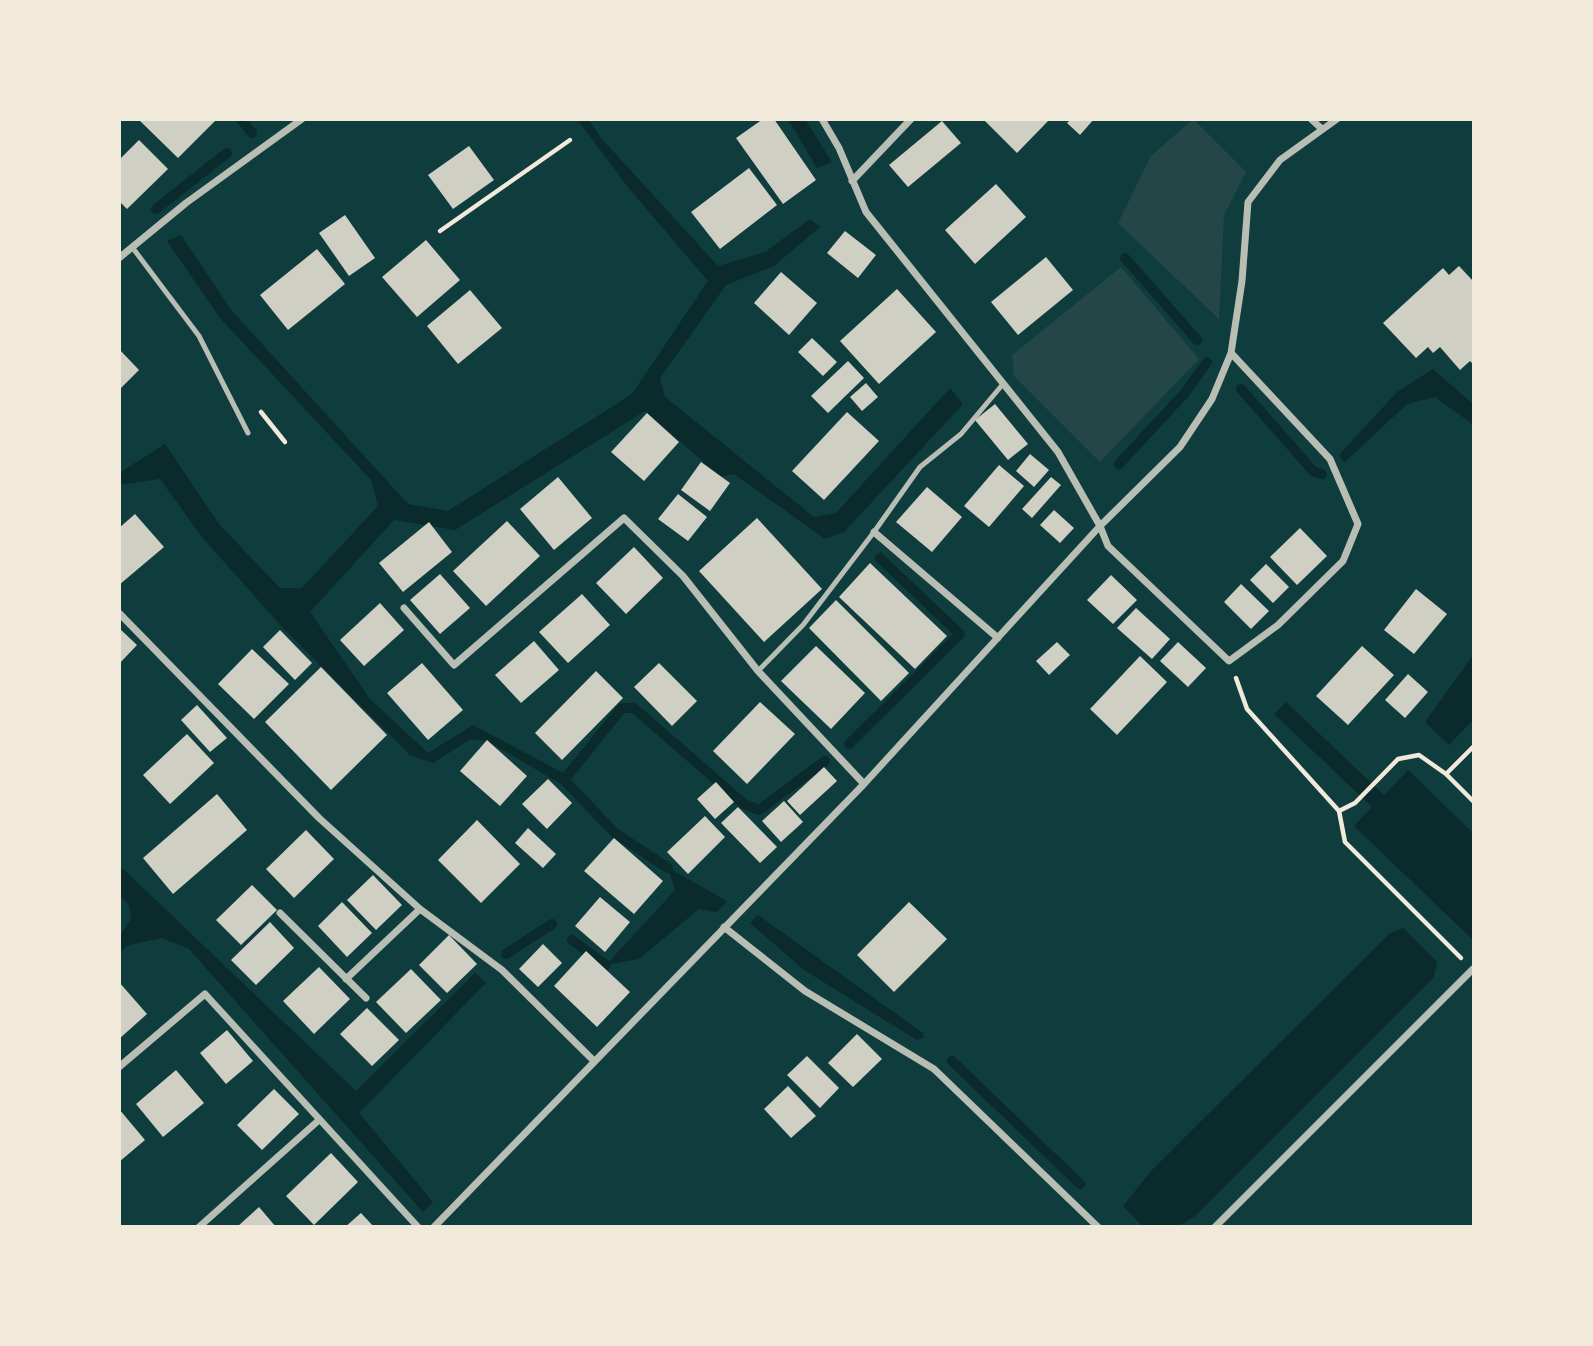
<!DOCTYPE html>
<style>
body{margin:0}
#map{position:relative;width:1593px;height:1346px;overflow:hidden;background:#0f3d3e;font-family:Barlow,sans-serif}
canvas{display:block}
.frame{position:absolute;inset:0;border:121px solid #f1e9da;pointer-events:none}
</style>
<div id="map">
<canvas width="1593" height="1346"></canvas>
<div class="frame"></div>
</div>
<script>
const context = document.querySelector('canvas').getContext('2d');
context.lineJoin = 'round';
function fill(path, color) { context.fillStyle = color; context.fill(path, 'evenodd'); }
const shape = rows => new Path2D(rows.map(r => 'M' + r).join(''));
function trace(path, color, width, dash) { context.strokeStyle = color; context.lineWidth = width; context.lineCap = dash ? 'butt' : 'round'; context.setLineDash(dash || []); context.stroke(path); }
fill(shape([
 [1193,119,1246,172,1224,215,1219,319,1118,223,1151,156],
 [1121,267,1199,359,1100,462,1014,376,1012,355]
]), '#244646');
fill(shape([
 [577,119,588,119,602,139,718,266,765,252,810,219,820,227,774,266,726,285,660,378,665,397,814,517,836,513,950,388,963,404,844,532,825,539,734,474,721,477,645,411,455,530,394,520,310,612,370,699,428,753,473,725,567,775,561,784,487,741,471,739,433,763,410,755,282,627,201,536,160,479,119,485,119,473,165,444,219,524,280,588,302,588,378,506,371,480,220,318,167,241,181,235,232,311,408,504,448,511,632,394,708,281,627,186],
 [788,119,805,119,832,162,817,168],
 [1433,369,1474,405,1474,425,1435,397,1407,404,1344,463,1339,455,1397,392],
 [1474,654,1474,719,1449,745,1425,722],
 [1286,702,1384,795,1408,770,1474,834,1474,941,1354,826,1372,807,1274,714],
 [119,865,356,1091,475,973,486,983,359,1113,433,1202,423,1212,189,949,162,938,129,945,119,952,119,937,131,919,129,905,119,895],
 [668,868,727,901,717,912,699,909,639,959,606,965,675,890],
 [758,915,923,1033,924,1038,917,1040,804,970,750,923],
 [1403,928,1437,962,1434,977,1195,1216,1178,1227,1143,1227,1123,1206,1151,1171,1390,933]
]), '#0a2a2b');
trace(shape([
 [241,119,252,133],
 [156,209,227,153],
 [1125,258,1197,340],
 [1241,389,1314,472,1322,474],
 [1119,464,1184,394,1207,362],
 [849,744,960,634,880,558],
 [668,868,615,833,564,780,622,708,634,708,744,804,759,810,825,761],
 [572,940,606,965],
 [506,954,552,924],
 [952,1061,1080,1184]
]), '#0a2a2b', 10);
fill(shape([
 [138,119,213,119,215,121,178,158],
 [763,119,774,119,816,180,783,204,736,138],
 [983,119,1050,119,1017,153],
 [1071,119,1094,119,1080,135,1067,123],
 [942,121,961,143,908,187,889,165],
 [139,140,168,169,127,209,119,201,119,160],
 [469,146,494,180,453,209,428,175],
 [749,168,777,205,720,249,691,212],
 [996,184,1026,217,975,264,945,230],
 [345,215,375,258,349,276,319,233],
 [845,231,876,255,858,278,827,253],
 [426,240,460,280,417,317,382,277],
 [317,249,345,284,288,330,260,295],
 [1046,257,1073,290,1018,335,991,302],
 [1459,266,1474,282,1474,365,1470,361,1460,370,1440,347,1433,353,1428,347,1416,358,1383,323,1443,268,1449,275],
 [781,272,817,303,789,335,754,303],
 [897,289,936,332,879,384,840,341],
 [470,290,502,328,458,364,427,326],
 [812,338,837,362,823,376,798,352],
 [119,349,139,370,119,390],
 [848,361,864,378,828,413,811,396],
 [866,383,878,397,862,411,850,397],
 [995,404,1028,444,1008,460,975,420],
 [847,412,879,441,824,500,792,471],
 [647,413,679,442,644,481,611,452],
 [1030,454,1049,470,1034,487,1016,471],
 [701,462,730,483,710,511,681,490],
 [999,465,1024,486,989,527,964,506],
 [558,477,592,518,554,550,520,509],
 [1051,477,1061,485,1032,518,1022,509],
 [927,487,962,517,932,552,896,522],
 [678,494,707,517,688,541,658,519],
 [1054,510,1074,528,1060,543,1040,525],
 [135,514,164,547,119,585,119,528],
 [757,518,822,589,764,642,699,571],
 [507,521,540,556,486,606,453,571],
 [429,522,452,552,403,592,379,563],
 [1300,528,1327,556,1297,585,1270,557],
 [634,547,663,578,626,614,596,583],
 [870,563,947,636,915,669,839,597],
 [1266,564,1289,587,1273,603,1250,580],
 [440,574,470,608,440,634,410,600],
 [1111,575,1137,600,1113,624,1087,600],
 [1241,584,1269,611,1251,629,1224,602],
 [1416,589,1447,614,1414,654,1384,630],
 [582,594,610,625,568,663,539,632],
 [836,600,909,673,881,701,809,628],
 [380,603,404,630,364,666,340,640],
 [1136,608,1170,639,1152,659,1117,628],
 [119,628,137,645,119,664],
 [280,630,312,663,295,680,263,647],
 [534,641,559,670,521,703,495,675],
 [1057,642,1070,655,1049,675,1036,661],
 [1178,642,1206,668,1188,687,1160,661],
 [816,646,865,693,831,729,781,681],
 [1362,646,1394,675,1348,725,1316,696],
 [252,649,289,684,254,719,218,684],
 [1140,656,1167,682,1117,735,1090,709],
 [422,663,463,710,428,740,387,693],
 [659,663,697,701,672,726,634,687],
 [321,667,387,735,331,790,265,722],
 [596,671,623,698,562,760,535,733],
 [1408,674,1428,692,1405,718,1385,700],
 [760,702,795,734,747,784,713,751],
 [197,705,227,738,210,752,181,720],
 [187,734,214,763,170,804,143,775],
 [487,740,527,776,500,806,460,771],
 [824,767,837,781,800,815,787,801],
 [548,779,572,803,547,829,522,804],
 [716,782,734,802,715,819,697,799],
 [217,794,247,830,173,894,143,858],
 [784,801,803,822,781,842,762,821],
 [738,807,777,847,760,863,721,823],
 [705,816,725,837,688,874,667,852],
 [477,820,520,864,481,903,438,860],
 [528,828,556,854,543,868,515,843],
 [306,830,334,859,294,898,266,869],
 [614,838,663,881,634,914,584,871],
 [373,875,402,905,376,930,347,900],
 [252,885,277,910,241,945,216,920],
 [600,897,630,922,605,952,575,926],
 [342,902,372,933,347,957,318,926],
 [909,902,947,939,894,992,857,955],
 [270,922,294,948,256,985,231,960],
 [449,935,477,964,447,993,419,965],
 [543,944,562,963,538,987,519,969],
 [586,951,630,992,597,1027,554,986],
 [319,967,350,999,314,1034,283,1001],
 [411,969,441,1000,406,1033,376,1002],
 [119,982,147,1014,119,1039],
 [367,1008,399,1040,372,1066,340,1034],
 [227,1030,253,1061,226,1084,200,1053],
 [857,1034,882,1059,853,1087,828,1063],
 [807,1056,839,1088,820,1108,787,1075],
 [176,1070,204,1103,163,1137,136,1104],
 [788,1086,816,1116,791,1138,764,1109],
 [274,1089,299,1114,262,1150,237,1125],
 [119,1109,145,1140,119,1162],
 [331,1153,358,1182,314,1225,286,1196],
 [259,1207,276,1227,237,1227],
 [361,1213,374,1227,345,1227]
]), '#cfcfc3');
trace(shape([
 [440,231,570,140],
 [261,412,285,442],
 [1236,678,1247,709,1339,811,1345,842,1461,958],
 [1446,774,1474,746],
 [1339,811,1355,803,1398,759,1419,755,1446,774,1474,802]
]), '#f1e9da', 4.5);
trace(shape([
 [132,247,199,336,248,433],
 [758,671,803,625,874,532,920,467,961,434,1003,384]
]), '#b8beb3', 5);
trace(shape([
 [822,119,839,148,866,212,1058,452,1100,526,1108,546,1229,661,1278,625,1343,561,1358,524,1330,459,1231,353],
 [1311,119,1322,129],
 [852,181,911,119],
 [119,258,186,203,302,119],
 [874,532,998,638],
 [404,608,454,665,624,518,683,576,758,671,864,784],
 [119,613,319,818,420,909,502,970,594,1061],
 [280,913,366,998],
 [724,927,805,991,934,1069,1098,1227],
 [346,979,420,909],
 [119,1067,205,994,418,1227],
 [199,1227,319,1120],
 [434,1227,864,784,1100,526,1180,447,1212,399,1231,353,1242,281,1248,202,1280,160,1337,119],
 [1215,1227,1473,969]
]), '#b8beb3', 7);
</script>
